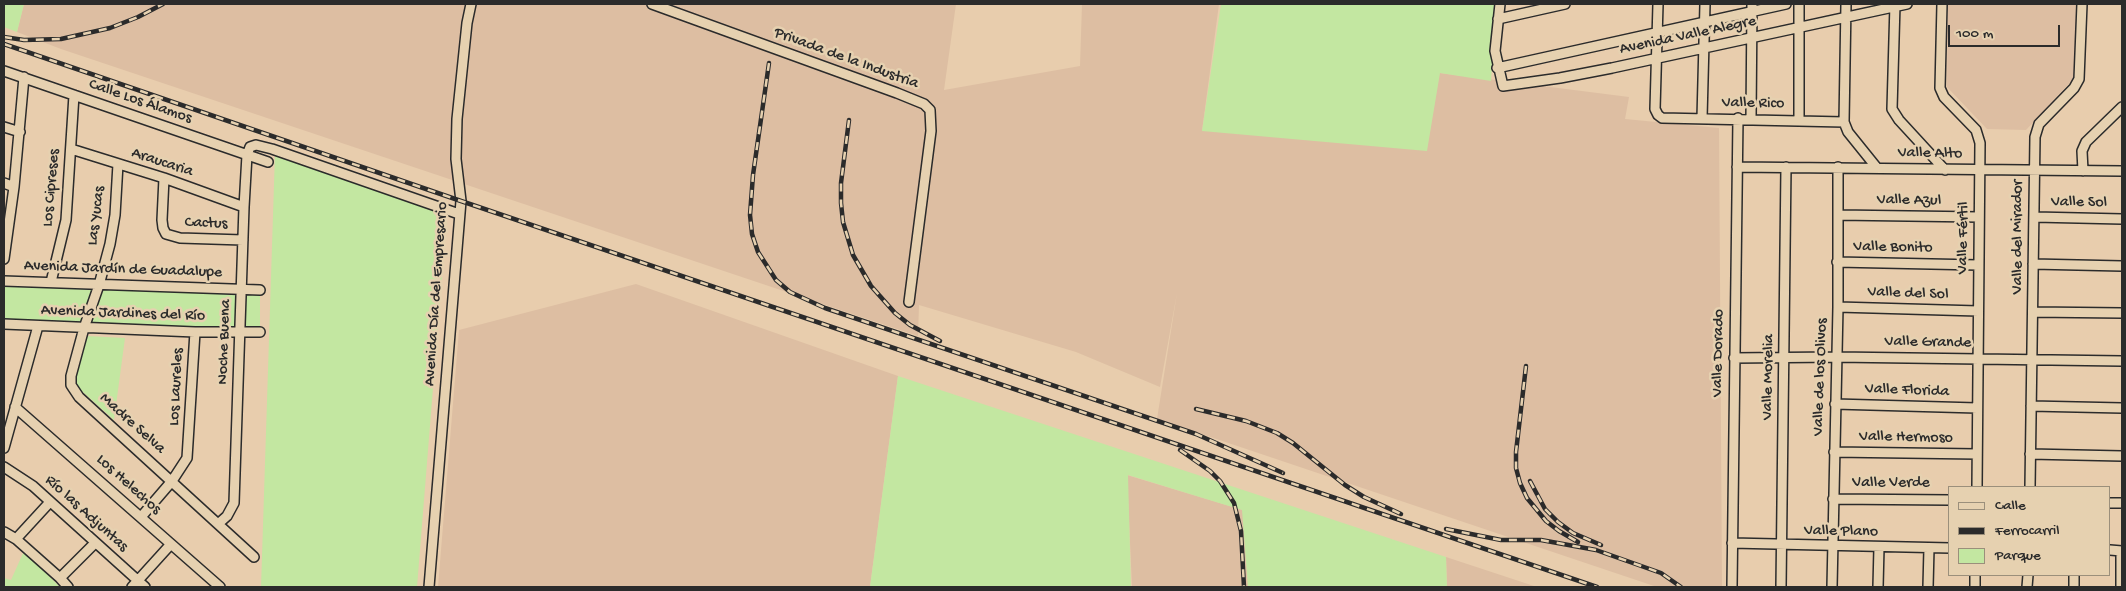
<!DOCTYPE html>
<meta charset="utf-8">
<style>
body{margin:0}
#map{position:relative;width:2126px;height:591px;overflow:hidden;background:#e8cdad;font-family:"Gochi Hand",sans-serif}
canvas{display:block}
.frame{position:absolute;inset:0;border:5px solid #2b2b2b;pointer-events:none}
.legend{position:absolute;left:1948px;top:486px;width:162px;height:90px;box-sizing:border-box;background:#e6d1b0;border:1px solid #9b8f7b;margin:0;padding:6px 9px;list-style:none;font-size:15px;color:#2b2b2b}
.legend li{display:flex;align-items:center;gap:10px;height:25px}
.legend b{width:25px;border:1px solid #9b8f7b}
.scale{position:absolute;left:1948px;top:25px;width:112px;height:22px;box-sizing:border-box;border:2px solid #2b2b2b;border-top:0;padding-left:6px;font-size:15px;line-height:18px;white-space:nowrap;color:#2b2b2b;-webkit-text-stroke:4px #e6d1b0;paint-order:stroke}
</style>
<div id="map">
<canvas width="2126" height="591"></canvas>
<div class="frame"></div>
<ul class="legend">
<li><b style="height:6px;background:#e6d1b0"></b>Calle</li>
<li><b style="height:6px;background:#2b2b2b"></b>Ferrocarril</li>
<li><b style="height:14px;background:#c3e7a1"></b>Parque</li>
</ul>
<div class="scale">100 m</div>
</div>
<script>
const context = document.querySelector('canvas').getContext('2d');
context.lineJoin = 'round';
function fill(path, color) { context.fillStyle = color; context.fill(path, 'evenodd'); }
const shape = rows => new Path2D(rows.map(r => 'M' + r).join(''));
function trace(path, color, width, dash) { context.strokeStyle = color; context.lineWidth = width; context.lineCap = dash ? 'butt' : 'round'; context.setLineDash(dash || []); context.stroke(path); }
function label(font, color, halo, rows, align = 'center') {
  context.font = font + ' "Gochi Hand",sans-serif'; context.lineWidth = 5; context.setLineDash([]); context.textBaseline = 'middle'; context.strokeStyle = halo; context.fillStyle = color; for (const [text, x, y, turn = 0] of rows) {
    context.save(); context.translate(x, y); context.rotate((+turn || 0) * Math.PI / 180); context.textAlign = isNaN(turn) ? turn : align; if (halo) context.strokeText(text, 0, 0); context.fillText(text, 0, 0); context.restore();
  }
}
fill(shape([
 [24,4,956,4,944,90,1080,66,1082,4,1219,4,1202,131,1440,73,1629,97,1625,119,1719,128,1722,587,1657,587,1157,419,1177,293,1160,387,1076,352,919,305,918,336,61,49,17,32],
 [1948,4,2077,4,2075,77,2026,130,1987,129,1947,87],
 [636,284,898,376,870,587,438,587,459,330],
 [1127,475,1243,510,1248,587,1132,587],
 [1446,557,1537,587,1447,587]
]), '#ddbea2');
fill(shape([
 [4,4,24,4,17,32,4,27],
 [1221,4,1496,4,1491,81,1440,73,1427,151,1202,131],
 [275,153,447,214,417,587,261,587],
 [4,281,260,290,260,332,4,324],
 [87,336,125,338,114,420,74,384],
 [898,376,1446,557,1447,587,1248,587,1242,510,1128,475,1131,587,870,587],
 [24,551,60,587,4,587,4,578,11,580]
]), '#c3e7a1');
const minor = shape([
 [652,4,897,93,924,104,930,110,931,131,909,302],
 [1500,4,1495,51,1503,86,1560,78,1612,68,1907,4],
 [1658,4,1655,109,1658,115,1662,118,1844,122],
 [1846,4,1844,122,1848,132,1877,168],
 [1895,4,1892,109,1899,120,1945,170],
 [1942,4,1940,88,1944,97,1976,130,1980,143,1977,487],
 [1498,19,1565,4],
 [1497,68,1786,4],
 [4,71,268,162],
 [1702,118,1705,4],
 [1751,119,1752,4],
 [1799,120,1799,4],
 [4,127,20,132],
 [71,149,164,178,244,207],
 [118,164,115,215,110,244,99,285,84,328,71,376,71,385,79,397,254,557],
 [1737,167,2122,171],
 [2083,171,2082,151,2086,142,2122,107],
 [164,178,162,220,163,228,166,234,180,238,243,240],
 [4,183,14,187],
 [1838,215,1979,217],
 [2035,217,2122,219],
 [4,259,14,187,24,77],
 [1837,262,1978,265],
 [2033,264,2122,266],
 [4,281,260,290],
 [51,282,66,220,74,95],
 [1838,307,1978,311],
 [2033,312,2122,313],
 [4,324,195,332,260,332],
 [1734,358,1837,357,2122,361],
 [1835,404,1977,408],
 [2031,406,2122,408],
 [15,407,220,587],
 [4,448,38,326],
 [1834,452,1977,454],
 [2030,454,2122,456],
 [4,467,33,486,145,587],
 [2030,487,2035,137,2039,124,2074,88,2079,79,2082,4],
 [1833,499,1950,500],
 [2110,503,2122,503],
 [141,517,172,481,187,458,195,332],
 [218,524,227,516,234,503,244,207,247,155,250,147,256,145,272,149,459,214],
 [4,532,16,539,60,578,68,587],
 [16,539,50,502],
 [1732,543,1950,548],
 [2110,550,2122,551],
 [60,578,95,543],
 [132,587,171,544],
 [429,587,461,201,456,159,457,119,467,23,471,4],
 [1732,587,1738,118],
 [1781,587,1786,167],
 [1832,587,1838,307,1838,167],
 [1878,587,1879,547],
 [1928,587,1929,548],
 [1975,587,1975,575],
 [2027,587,2028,575],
 [2074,587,2074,575],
 [2121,587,2121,551]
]);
trace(minor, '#2b2b2b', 12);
trace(minor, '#e6d1b0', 9);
const rail = shape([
 [4,37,24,40,61,39,110,28,138,17,163,4],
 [4,44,461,201,1597,587],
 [769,63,753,175,750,215,752,234,758,252,776,280,790,292,825,308,1196,434,1283,473],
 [849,120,841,183,841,203,843,222,853,255,871,286,895,313,910,325,940,341],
 [1526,366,1516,452,1516,468,1520,483,1527,498,1546,521,1559,531,1578,542],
 [1196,409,1246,421,1277,433,1293,443,1345,485,1364,497,1401,514],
 [1180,450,1210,471,1220,481,1234,503,1241,531,1244,587],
 [1530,481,1545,509,1558,522,1573,533,1601,545],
 [1446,529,1501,540,1541,540,1596,550,1661,573,1681,587]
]);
trace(rail, '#2b2b2b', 4.5);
trace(rail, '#e6d1b0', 2.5, [8]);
label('16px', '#2b2b2b', '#e6d1b0', [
 ["Avenida Valle Alegre",1688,36,-12],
 ["Privada de la Industria",846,59,20],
 ["Calle Los Álamos",140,102,19],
 ["Valle Rico",1753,104,1],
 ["Valle Alto",1930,154,1],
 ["Araucaria",162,163,18],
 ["Los Cipreses",52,188,-85],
 ["Valle Azul",1909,201,1],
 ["Valle Sol",2079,203,1],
 ["Las Yucas",97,216,-83],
 ["Cactus",206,224,2],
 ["Valle del Mirador",2019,237,-90],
 ["Valle Fértil",1964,238,-89],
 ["Valle Bonito",1893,248,1],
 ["Avenida Jardín de Guadalupe",123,270,2],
 ["Avenida Día del Empresario",437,294,-86],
 ["Valle del Sol",1908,294,2],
 ["Avenida Jardines del Río",123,314,2],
 ["Noche Buena",225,342,-88],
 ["Valle Grande",1928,343,1],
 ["Valle Dorado",1719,353,-89],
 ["Valle Morelia",1769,377,-89],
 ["Valle de los Olivos",1821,377,-88],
 ["Los Laureles",177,387,-87],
 ["Valle Florida",1907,391,2],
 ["Madre Selva",132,424,42],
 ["Valle Hermoso",1906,438,1],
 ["Valle Verde",1891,484],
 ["Los Helechos",128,485,42],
 ["Río las Adjuntas",86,514,42],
 ["Valle Plano",1841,532,1]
]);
</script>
